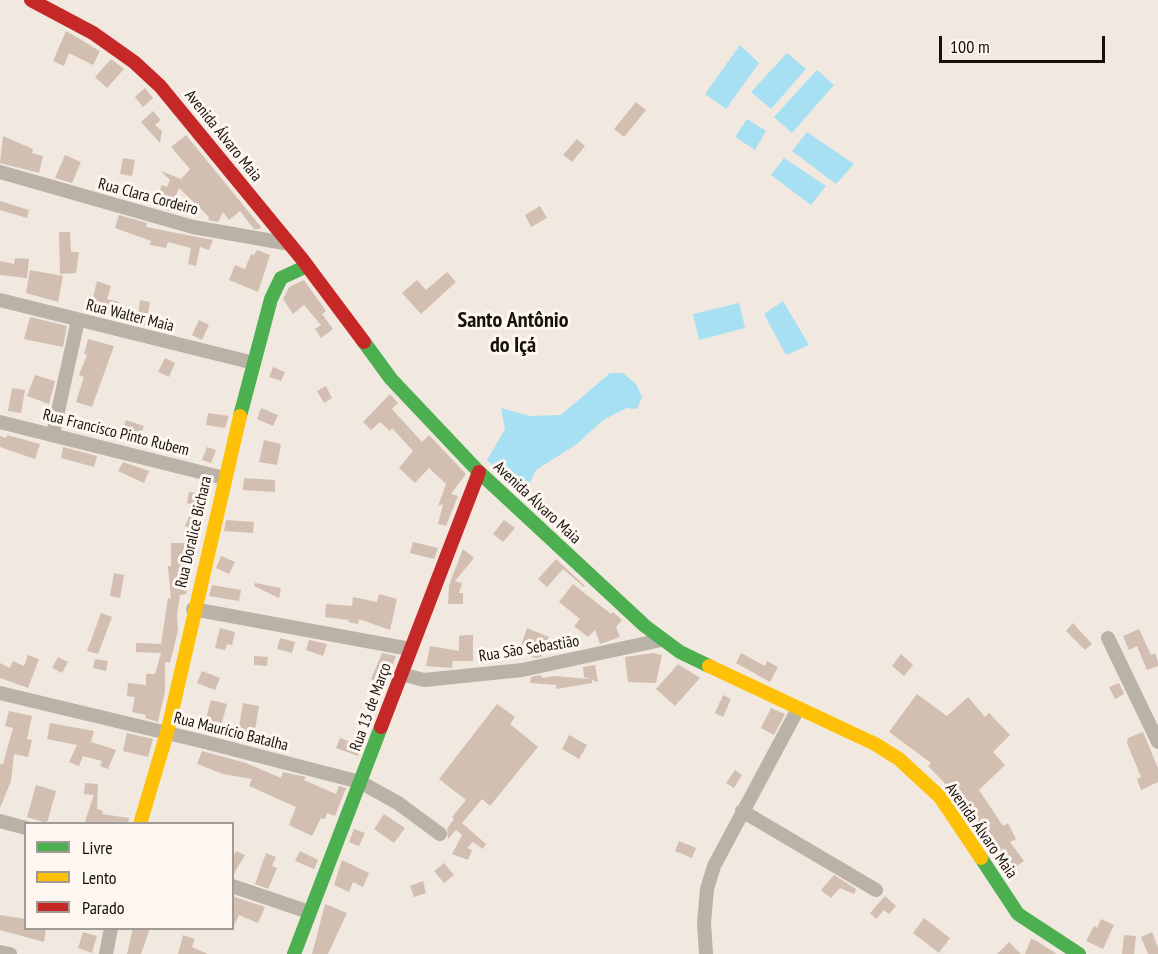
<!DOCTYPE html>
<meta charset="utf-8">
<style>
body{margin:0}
#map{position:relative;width:1158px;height:954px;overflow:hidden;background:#f1e8e0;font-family:"PT Sans Narrow",sans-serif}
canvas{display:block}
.legend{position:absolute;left:24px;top:822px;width:210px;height:108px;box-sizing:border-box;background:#fef7f1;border:2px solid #a29b95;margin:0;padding:8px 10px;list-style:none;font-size:18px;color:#17110c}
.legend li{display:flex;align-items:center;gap:12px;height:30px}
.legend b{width:30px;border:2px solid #a29b95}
.scale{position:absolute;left:939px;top:36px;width:166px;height:27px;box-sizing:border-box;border:3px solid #17110c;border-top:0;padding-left:8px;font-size:18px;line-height:21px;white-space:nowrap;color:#17110c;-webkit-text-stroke:4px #fef7f1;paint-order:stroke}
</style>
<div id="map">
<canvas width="1158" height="954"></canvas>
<ul class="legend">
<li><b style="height:8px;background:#4caf50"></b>Livre</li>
<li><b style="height:8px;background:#ffc107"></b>Lento</li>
<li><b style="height:8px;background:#c62828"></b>Parado</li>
</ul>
<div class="scale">100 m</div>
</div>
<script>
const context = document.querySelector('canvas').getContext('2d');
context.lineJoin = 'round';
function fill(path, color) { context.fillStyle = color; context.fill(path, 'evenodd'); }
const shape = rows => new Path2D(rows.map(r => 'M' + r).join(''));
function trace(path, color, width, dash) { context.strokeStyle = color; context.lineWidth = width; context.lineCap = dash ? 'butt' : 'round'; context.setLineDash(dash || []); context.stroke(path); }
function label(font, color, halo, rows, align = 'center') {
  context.font = font + ' "PT Sans Narrow",sans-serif'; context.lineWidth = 6; context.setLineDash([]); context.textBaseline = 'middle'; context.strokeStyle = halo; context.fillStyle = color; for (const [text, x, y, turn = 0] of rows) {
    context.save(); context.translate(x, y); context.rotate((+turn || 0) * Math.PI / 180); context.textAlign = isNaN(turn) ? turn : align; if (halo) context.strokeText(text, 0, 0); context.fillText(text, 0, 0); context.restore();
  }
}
fill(shape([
 [740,45,759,63,726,109,705,94],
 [787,53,806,69,771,109,751,92],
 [817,70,834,85,792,133,774,117],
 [747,119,766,131,755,150,735,137],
 [807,132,854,164,836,184,792,151],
 [784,158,826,186,811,205,771,175],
 [783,301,809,345,786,355,764,314],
 [739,303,745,328,699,340,693,314],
 [610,373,623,373,636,384,642,397,637,409,627,408,603,420,577,444,536,470,524,495,487,460,505,429,501,408,530,416,561,415]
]), '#a6e0f2');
fill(shape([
 [66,31,100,51,93,65,69,53,64,66,53,61],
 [111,59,124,69,107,88,95,77],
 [145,88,153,98,143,107,135,97],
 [636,102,646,110,624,137,614,129],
 [153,111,161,120,155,125,162,131,160,143,141,122],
 [186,135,261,227,259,229,254,229,240,211,229,220,223,212,218,222,208,220,209,217,179,188,169,211,154,205,162,185,167,187,170,180,161,171,181,179,190,169,171,147],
 [3,136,33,149,32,153,43,156,39,173,0,163],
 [577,139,585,146,572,162,563,155],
 [65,155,81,162,72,183,55,178],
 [123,158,135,160,132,176,120,174],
 [0,201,29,210,27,218,0,210],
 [540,206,547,218,531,227,525,215],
 [119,215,147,223,146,227,213,240,209,250,200,247,196,266,188,264,191,248,168,242,166,248,150,245,151,241,115,228],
 [59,232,70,232,71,252,79,252,76,273,60,274],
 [257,250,270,255,258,292,229,280,235,265,245,269,251,254,254,255],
 [15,258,29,259,27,278,0,275,0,261,14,264],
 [30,270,63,276,58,302,26,293],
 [447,272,456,282,421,314,402,293,417,280,426,290],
 [304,280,326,311,322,314,333,329,321,338,315,329,321,325,304,305,293,314,283,299,289,287],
 [97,281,111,286,107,299,119,302,115,316,90,310],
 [140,300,150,302,146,326,137,325],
 [30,317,67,326,63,347,24,339],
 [199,320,209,325,202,340,192,335],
 [88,339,114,346,92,407,76,402,84,377,79,375,87,355,84,354],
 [165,358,175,363,169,377,158,372],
 [273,367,285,372,281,381,269,377],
 [35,375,55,381,49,404,27,396],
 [326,386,332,398,324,403,317,391],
 [12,388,25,390,21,413,8,411],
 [390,394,398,403,392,409,422,442,429,435,466,474,451,494,458,496,446,526,438,524,443,504,438,506,446,484,429,468,415,483,399,468,413,451,392,428,390,431,380,422,371,430,363,422],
 [261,408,278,415,273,426,257,419],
 [208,413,229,416,225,428,206,425],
 [126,420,144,426,138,441,121,435],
 [7,435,40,444,35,459,0,447,0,436,6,438],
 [264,440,281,444,277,465,259,462],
 [63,447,97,456,94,467,61,458],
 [207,447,216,450,211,463,202,460],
 [123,462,149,471,144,483,118,471],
 [244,478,275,480,275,492,243,490],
 [189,492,206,495,202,515,204,516,199,532,185,526,194,505,187,503],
 [226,520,254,522,253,533,224,531],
 [504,520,515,528,503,542,493,534],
 [413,542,438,548,434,559,410,553],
 [171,543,185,543,185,564,188,564,190,579,186,594,180,595,177,615,178,630,170,663,165,662,165,691,158,722,145,718,146,715,132,712,135,697,127,696,128,683,146,685,146,674,155,674,161,653,136,652,136,643,161,644,168,598,171,599,168,566,171,566],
 [463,549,474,558,455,581,462,583,459,593,463,593,463,604,448,604,449,585],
 [221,556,235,562,229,574,216,568],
 [556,559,585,586,584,587,563,569,547,587,538,579],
 [114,573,124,575,120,598,110,596],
 [255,583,281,588,279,598,254,586],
 [573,584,611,614,613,612,622,620,616,627,620,637,600,644,595,630,588,637,574,626,580,619,559,602],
 [212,585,241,590,239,601,209,596],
 [379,594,397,599,390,630,359,619,358,624,348,622,349,620,325,617,326,604,352,606,353,597,377,602],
 [101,613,112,617,98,654,87,651],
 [1073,623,1092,644,1085,650,1066,631],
 [220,628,235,632,232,645,227,644,225,650,215,648],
 [527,628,549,637,541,657,535,658,519,652],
 [1139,629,1151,655,1155,653,1158,662,1158,666,1147,670,1137,646,1129,650,1123,636],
 [467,635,473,635,473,661,453,661,452,668,426,666,430,646,459,651,459,636],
 [280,638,295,642,292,653,277,649],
 [309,640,327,644,323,656,306,650],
 [382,653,396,656,385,685,371,679],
 [653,653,662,655,656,683,628,682,625,657],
 [741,653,765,666,767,661,778,667,770,682,736,663],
 [901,654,913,665,904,676,892,666],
 [28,655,39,659,28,688,0,678,0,663,10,668,13,661,24,666],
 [254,656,268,657,267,666,254,665],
 [58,657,68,662,62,673,52,668],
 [95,659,108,661,106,671,93,668],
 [678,664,700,678,675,706,656,689],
 [595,665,598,682,592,680,592,683,556,689,556,685,530,683,531,677,540,675,543,678,554,676,590,679,584,677,583,667],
 [202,671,220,678,215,690,197,683],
 [1119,683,1124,694,1115,699,1109,687],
 [917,694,947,716,968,697,985,717,989,713,1010,735,993,752,1005,765,979,790,1003,826,1008,823,1016,839,1010,842,1024,861,1011,870,996,849,990,852,982,837,984,836,966,808,968,807,928,766,931,763,889,732],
 [723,695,731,699,723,717,715,713],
 [211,700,227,704,220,730,204,726],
 [243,703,259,706,254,736,238,733],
 [497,704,515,717,510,724,538,747,490,806,482,799,462,823,486,844,483,849,473,842,467,848,472,850,468,860,452,854,462,835,456,830,448,839,447,829,454,819,452,817,466,800,439,779],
 [771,708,785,714,774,735,761,728],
 [9,711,32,716,27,739,32,740,28,757,14,754,11,781,0,808,0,764,3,764,13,728,5,726],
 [50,723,94,731,91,742,116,750,108,769,100,766,102,761,83,756,79,766,69,762,77,745,47,739],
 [1143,732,1158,768,1158,782,1141,790,1137,779,1141,777,1127,743,1128,738],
 [127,733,153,739,148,757,123,751],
 [569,735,587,745,579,759,562,749],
 [340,738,362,746,358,756,336,748],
 [202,751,246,763,281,778,283,772,306,777,304,780,336,794,339,786,346,788,335,816,327,813,325,819,321,818,312,836,289,825,296,807,249,786,252,779,223,774,197,764],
 [735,770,742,775,734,788,726,783],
 [85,783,98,784,97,809,103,811,102,814,129,818,128,824,84,824,94,795,84,794],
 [36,785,56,791,47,823,27,817],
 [384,814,405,828,394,843,374,829],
 [354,829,365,833,359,846,349,842],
 [679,841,696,848,692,858,675,851],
 [236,851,245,855,232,877,232,859],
 [300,851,318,860,314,869,295,861],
 [266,853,276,857,272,866,277,868,268,889,255,884],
 [342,860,369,873,363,887,353,882,349,892,334,885],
 [444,863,454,875,444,883,434,871],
 [834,875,856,889,854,894,840,888,831,898,821,890],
 [423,881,426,893,414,897,410,886],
 [232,896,265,907,258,923,239,915,232,930],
 [885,896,896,906,889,914,884,910,876,919,870,913],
 [325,904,347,913,328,954,312,954],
 [0,915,26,919,26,928,46,928,44,942,0,930],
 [924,918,950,938,939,953,913,933],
 [1101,919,1114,925,1103,949,1086,941,1094,926,1097,928],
 [133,928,150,928,141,954,127,954],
 [83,932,97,936,92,953,78,948],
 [1152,932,1158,948,1158,954,1148,954,1141,937],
 [183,935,195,939,192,947,208,954,178,954],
 [1124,935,1136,936,1134,954,1122,954],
 [1031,939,1035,940,1057,954,1025,954],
 [1009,942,1021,954,997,954]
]), '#d2bfb1');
trace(shape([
 [0,172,193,227,290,244],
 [0,300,254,363],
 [0,422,224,478],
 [53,434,78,320],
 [193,609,410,649],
 [1108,638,1158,742],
 [401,674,424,680,522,670,661,640],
 [0,693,205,742,360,782,398,803,440,834],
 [742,811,876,890],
 [0,821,26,828],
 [232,886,309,912],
 [0,952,10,954],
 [106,954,111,928],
 [706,954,704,923,707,889,714,866,798,709]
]), '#bab2a7', 14);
trace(shape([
 [364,342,391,379,479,472,645,626,680,652,709,666],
 [240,416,271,299,281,278,307,266],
 [981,858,1018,914,1079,954],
 [294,954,381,727]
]), '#4caf50', 14);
trace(shape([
 [709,666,875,744,899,759,940,797,981,858],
 [140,824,167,733,240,416]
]), '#ffc107', 14);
trace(shape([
 [31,0,93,33,134,62,160,86,302,259,364,342],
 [381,727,479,472]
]), '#c62828', 14);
label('16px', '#17110c', '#fef7f1', [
 ["Avenida Álvaro Maia",223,136,51],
 ["Rua Clara Cordeiro",148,197,15],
 ["Rua Walter Maia",130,316,14],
 ["Rua Francisco Pinto Rubem",116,433,14],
 ["Avenida Álvaro Maia",537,503,43],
 ["Rua Doralice Bichara",194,532,-77],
 ["Rua São Sebastião",529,649,-9],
 ["Rua 13 de Março",371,707,-70],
 ["Rua Maurício Batalha",231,732,14],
 ["Avenida Álvaro Maia",981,831,55]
]);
label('bold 22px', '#17110c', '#fef7f1', [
 ["Santo Antônio",513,321],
 ["do Içá",513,346]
]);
</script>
